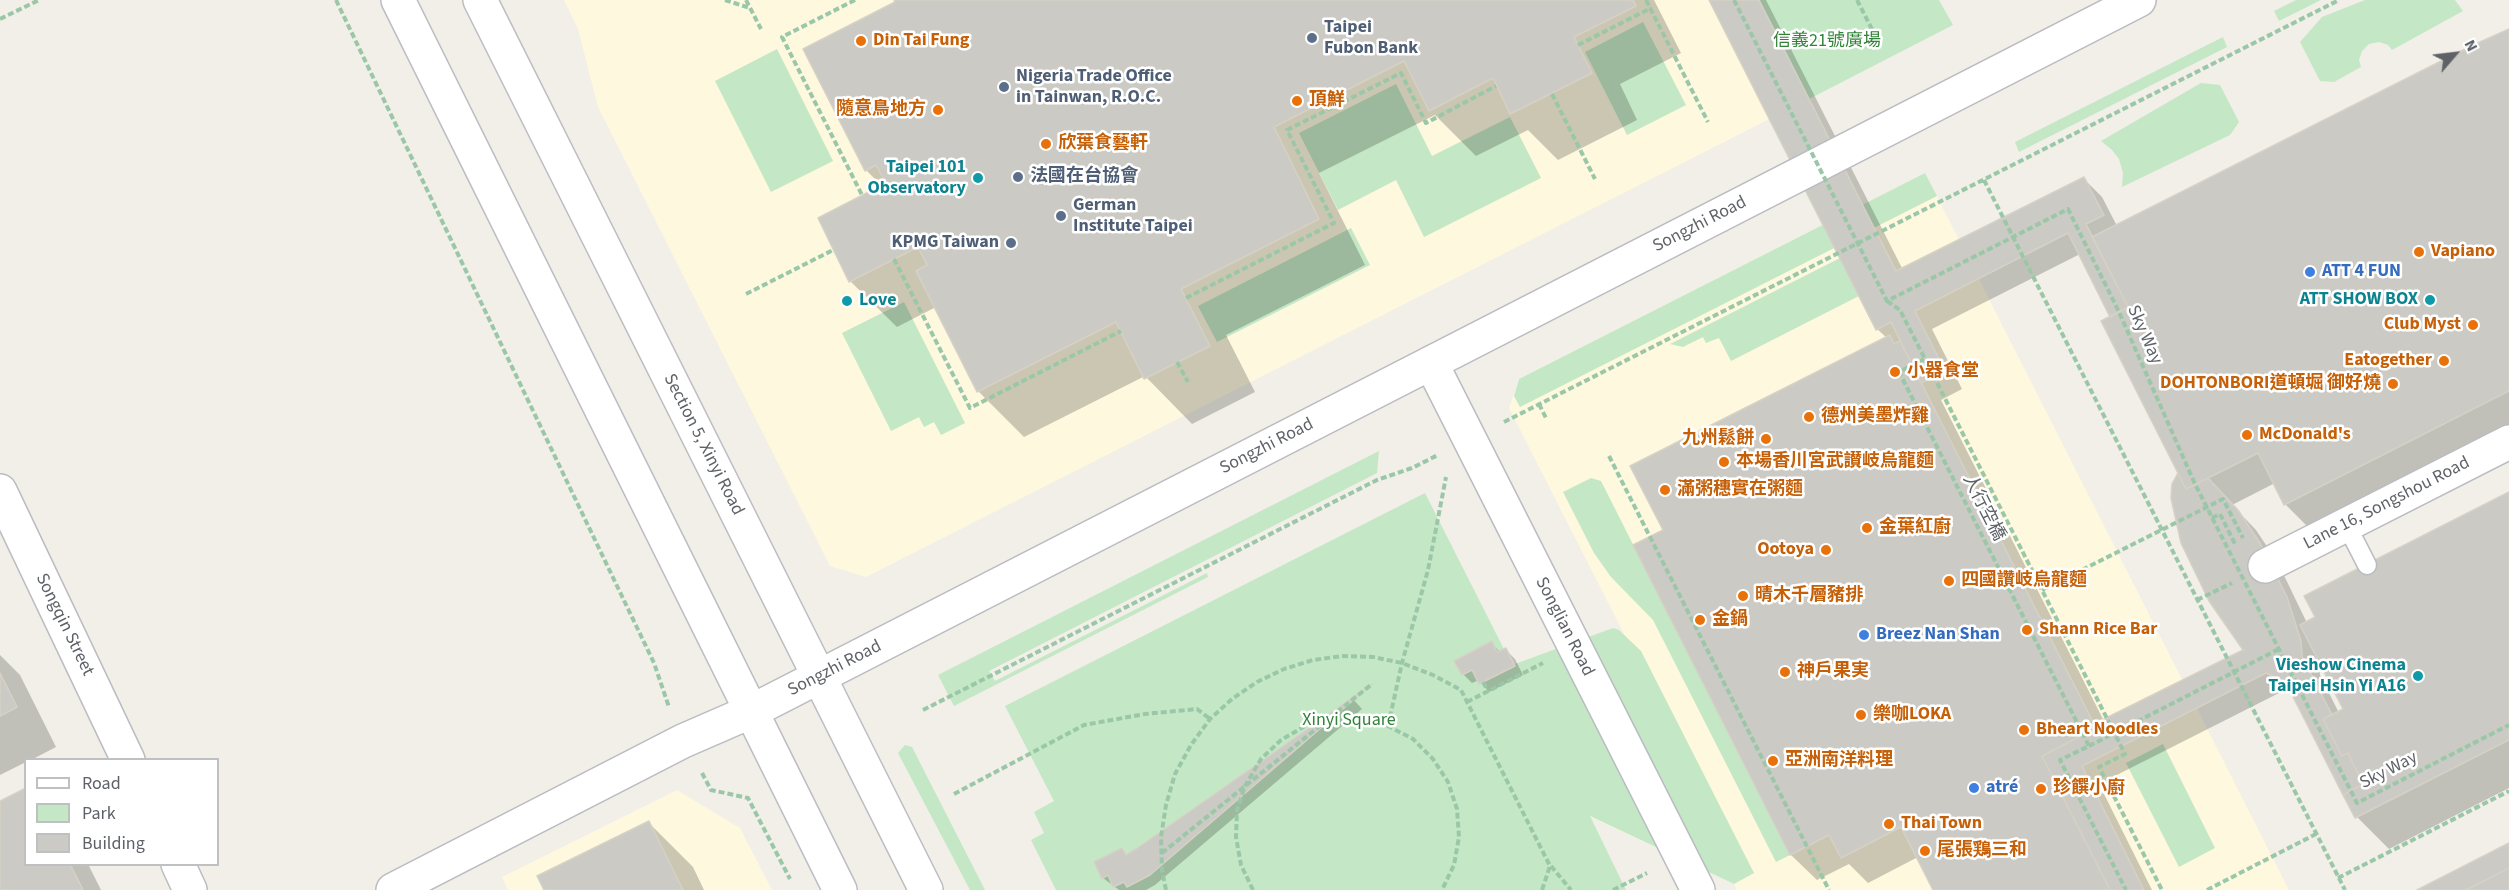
<!DOCTYPE html>
<meta charset="utf-8">
<style>
body{margin:0}
#map{position:relative;width:2509px;height:890px;overflow:hidden;background:#f1efe7;font-family:"Source Sans 3",sans-serif}
canvas{display:block}
.legend{position:absolute;left:24px;top:758px;width:195px;height:108px;box-sizing:border-box;background:#fff;border:2px solid #bfc0c2;margin:0;padding:8px 10px;list-style:none;font-size:18px;color:#5e6267}
.legend li{display:flex;align-items:center;gap:12px;height:30px}
.legend b{width:30px;border:2px solid #bfc0c2}
.north{position:absolute;left:2425px;top:24px;width:60px;height:60px;-webkit-text-stroke:4px #fff;paint-order:stroke;rotate:62deg;font-size:16px;font-weight:700;line-height:24px;text-align:center;color:#5e6267}
.north::after{content:'';display:block;margin:auto;width:21px;height:27px;background:#5e6267;clip-path:polygon(50% 0,100% 100%,50% 72%,0 100%)}
</style>
<div id="map">
<canvas width="2509" height="890"></canvas>
<ul class="legend">
<li><b style="height:8px;background:#fff"></b>Road</li>
<li><b style="height:16px;background:#c4e8c5"></b>Park</li>
<li><b style="height:16px;background:#cccac4"></b>Building</li>
</ul>
<div class="north">N</div>
</div>
<script>
const context = document.querySelector('canvas').getContext('2d');
context.lineJoin = 'round';
function fill(path, color) { context.fillStyle = color; context.fill(path, 'evenodd'); }
const shape = rows => new Path2D(rows.map(r => 'M' + r).join(''));
function trace(path, color, width, dash) { context.strokeStyle = color; context.lineWidth = width; context.lineCap = dash ? 'butt' : 'round'; context.setLineDash(dash || []); context.stroke(path); }
function label(font, color, halo, rows, align = 'center') {
  context.font = font + ' "Source Sans 3","Noto Sans TC",sans-serif'; context.lineWidth = 5; context.setLineDash([]); context.textBaseline = 'middle'; context.strokeStyle = halo; context.fillStyle = color; for (const [text, x, y, turn = 0] of rows) {
    context.save(); context.translate(x, y); context.rotate((+turn || 0) * Math.PI / 180); context.textAlign = isNaN(turn) ? turn : align; if (halo) context.strokeText(text, 0, 0); context.fillText(text, 0, 0); context.restore();
  }
}
fill(shape([
 [564,0,1759,0,1809,99,866,577,830,566,598,107,578,29],
 [1925,173,2289,890,1737,890,1734,884,1375,716,1613,628,1624,634,1509,408,1519,379],
 [677,790,740,828,772,890,508,890,502,877]
]), '#fef8de');
fill(shape([
 [1759,0,1939,0,1953,25,1809,99],
 [2296,0,2321,0,2279,21,2274,11],
 [2365,0,2455,0,2463,11,2392,50,2388,45,2379,42,2369,44,2362,51,2359,60,2361,67,2334,82,2320,81,2300,42,2322,17],
 [1643,22,1686,105,1627,135,1585,52],
 [2223,37,2227,47,2019,152,2015,142],
 [777,49,833,161,771,192,715,81],
 [2201,83,2220,85,2239,122,2230,135,2122,187,2123,173,2119,159,2112,150,2101,141],
 [1396,84,1432,156,1510,117,1541,178,1424,237,1396,180,1338,210,1299,133],
 [1925,173,1937,196,1520,407,1514,396,1519,379],
 [1351,228,1370,265,1217,342,1198,306],
 [1840,258,1859,296,1731,361,1719,338,1706,343,1703,337,1683,347,1670,344],
 [904,302,965,423,941,435,934,422,924,427,919,417,891,431,842,333],
 [1379,451,1377,473,989,671,995,681,1207,573,1208,577,954,706,938,675],
 [1591,478,1601,481,1790,855,1776,862,1653,620,1611,577,1594,553,1563,492],
 [1425,493,1512,665,1613,628,1619,630,1641,651,1754,873,1734,884,1590,816,1626,890,1056,890,1031,840,1044,833,1034,812,1054,801,1005,706],
 [2163,744,2215,848,2179,867,2126,763],
 [905,745,912,747,985,890,970,890,898,753]
]), '#c4e8c5');
fill(shape([
 [896,0,1654,0,1681,53,1620,84,1637,120,1558,160,1528,130,1476,156,1435,115,1319,173,1365,265,1226,335,1255,392,1192,424,1145,376,1024,437,978,391,936,307,897,327,850,281,883,187,866,170],
 [1711,0,1766,0,1903,270,2084,179,2102,197,2117,226,2509,31,2509,430,2311,530,2285,504,2275,483,2232,505,2256,530,2278,563,2307,623,2509,494,2509,788,2389,849,2357,817,2294,695,2285,690,2099,784,2152,890,1934,890,1918,857,1868,883,1849,864,1817,880,1791,855,1635,546,1665,531,1887,338,1877,329],
 [2080,254,2112,317,2180,473,2245,650,2104,721,1941,400,1962,389,1932,329],
 [2318,658,2345,710,2339,713,2320,675],
 [1491,643,1500,652,1506,650,1515,659,1523,675,1489,692,1479,680,1472,683,1463,674],
 [0,655,20,675,56,747,31,760,26,760,26,762,0,775],
 [1353,699,1362,709,1155,885,1146,890,1119,890,1103,878,1122,850,1127,856],
 [0,802,26,864,88,864,101,890,0,890],
 [649,823,693,867,704,890,546,890]
]), '#0003');
const building = shape([
 [894,0,1633,0,1636,6,1574,37,1592,73,1510,114,1493,78,1429,111,1404,61,1274,127,1319,219,1181,289,1210,346,1144,379,1116,322,977,392,916,271,927,265,918,247,849,282,818,218,886,183,876,165,865,171,803,49,895,2,894,0],
 [1709,0,1759,0,1896,271,2084,177,2104,215,2086,224,2128,307,2110,317,2068,233,1915,311,1945,371,1921,383,1891,322,1876,330,1709,0],
 [2509,29,2509,391,2284,505,2258,453,2186,489,2101,321,2128,307,2092,237,2469,47,2509,29],
 [1890,335,1894,344,1900,341,2096,728,2042,756,2110,890,1933,890,1901,827,1841,858,1829,835,1790,855,1633,545,1663,530,1630,466,1890,335],
 [2178,473,2186,489,2208,478,2238,510,2260,543,2287,597,2301,641,2302,656,2332,715,2323,719,2342,756,2348,753,2363,784,2343,795,2286,683,2266,673,2082,766,2144,890,2110,890,2042,756,2096,728,2094,724,2243,650,2209,601,2181,543,2171,498,2172,484,2178,473],
 [2509,492,2509,740,2355,818,2343,795,2363,784,2348,753,2342,756,2323,719,2343,709,2300,625,2315,617,2304,596,2509,492],
 [1492,641,1497,652,1506,648,1515,666,1479,684,1472,670,1462,675,1454,661,1492,641],
 [0,673,17,707,0,716,0,673],
 [1372,684,1150,875,1127,887,1124,882,1113,887,1108,875,1102,879,1094,862,1122,848,1126,855,1136,849,1372,684],
 [26,788,26,864,70,864,83,890,0,890,0,801,26,788],
 [649,821,683,890,544,890,537,876,649,821],
 [2509,843,2509,868,2466,890,2417,890,2509,843],
 [2509,868,2509,890,2466,890,2492,877,2509,868]
]);
fill(building, '#cccac4');
trace(building, '#d6d1c5', 1.5);
const service = shape([
 [2346,524,2367,565]
]);
const minor = shape([
 [1431,363,1698,890],
 [0,491,128,760],
 [2265,566,2509,442],
 [178,864,190,890]
]);
const tertiary = shape([
 [393,890,683,741,752,711,2139,0]
]);
const secondary = shape([
 [398,0,840,890],
 [480,0,926,890]
]);
trace(service, '#b9bcc0', 21);
trace(minor, '#b9bcc0', 36);
trace(tertiary, '#b9bcc0', 36);
trace(secondary, '#babdc2', 36);
trace(shape([
 [336,0,654,663,669,707],
 [725,0,750,8],
 [746,0,761,29],
 [855,0,782,37,862,195],
 [1646,0,1708,122],
 [1857,0,1876,37],
 [0,19,39,0],
 [1578,45,1651,8],
 [1552,94,1595,179],
 [1984,180,2345,890],
 [894,259,970,408,1121,331],
 [746,294,833,250],
 [1186,298,1334,223,1287,130,1401,73,1426,123,1496,86],
 [1887,301,1900,310,1925,359,1899,372,2089,746,2060,760,2126,890],
 [1925,359,2125,754,2099,767,2162,890],
 [1177,362,1188,382],
 [1539,404,1546,418],
 [1504,422,2339,0],
 [1609,456,1829,890],
 [2212,518,2220,514,2236,546],
 [2042,590,2223,499,2243,538],
 [2197,600,2232,583],
 [1483,682,1488,691],
 [1467,702,1543,663],
 [923,710,1377,480,1412,468,1438,455],
 [1388,726,1402,663,1428,570,1446,477],
 [702,773,711,790,748,798,790,879],
 [954,794,1084,725,1145,714,1197,709,1210,719],
 [1162,853,1372,684],
 [1551,866,1571,890],
 [2338,878,2509,791],
 [1166,890,1162,870,1161,837,1166,805,1175,774,1191,745,1210,719,1232,699,1257,682,1284,669,1313,660,1342,656,1373,657,1402,663,1433,675,1461,690,1550,866,1542,890],
 [1253,890,1241,865,1236,837,1237,810,1245,786,1261,759,1281,740,1305,726,1332,719,1361,719,1388,726,1413,739,1433,759,1448,782,1457,809,1459,837,1454,865,1442,890],
 [1613,890,1647,873],
 [2207,890,2316,834]
]), '#9bc7a9', 4, [6, 3]);
trace(service, '#fff', 18);
trace(minor, '#fff', 33);
trace(tertiary, '#fff', 33);
trace(secondary, '#fff', 33);
trace(shape([
 [1734,0,1887,301,2068,209,2119,312,2195,484,2357,803,2509,725],
 [2089,746,2279,649]
]), '#9bc7a9', 4, [6, 3]);
for (const [x, y, r, color] of [
 [1312,38,6,"#5c6f8a"],
 [861,41,6,"#e8710a"],
 [1004,87,6,"#5c6f8a"],
 [1297,101,6,"#e8710a"],
 [938,110,6,"#e8710a"],
 [1046,144,6,"#e8710a"],
 [1018,177,6,"#5c6f8a"],
 [978,178,6,"#0f9aa8"],
 [1061,216,6,"#5c6f8a"],
 [1011,243,6,"#5c6f8a"],
 [2419,252,6,"#e8710a"],
 [2310,272,6,"#3f7fe0"],
 [2430,300,6,"#0f9aa8"],
 [847,301,6,"#0f9aa8"],
 [2473,325,6,"#e8710a"],
 [2444,361,6,"#e8710a"],
 [1895,372,6,"#e8710a"],
 [2393,384,6,"#e8710a"],
 [1809,417,6,"#e8710a"],
 [2247,435,6,"#e8710a"],
 [1766,439,6,"#e8710a"],
 [1724,462,6,"#e8710a"],
 [1665,490,6,"#e8710a"],
 [1867,528,6,"#e8710a"],
 [1826,550,6,"#e8710a"],
 [1949,581,6,"#e8710a"],
 [1743,596,6,"#e8710a"],
 [1700,620,6,"#e8710a"],
 [2027,630,6,"#e8710a"],
 [1864,635,6,"#3f7fe0"],
 [1785,672,6,"#e8710a"],
 [2418,676,6,"#0f9aa8"],
 [1861,715,6,"#e8710a"],
 [2024,730,6,"#e8710a"],
 [1773,761,6,"#e8710a"],
 [1974,788,6,"#3f7fe0"],
 [2041,789,6,"#e8710a"],
 [1889,824,6,"#e8710a"],
 [1925,851,6,"#e8710a"]
]) { const dot = new Path2D(); dot.arc(x, y, r, 0, 2 * Math.PI); context.fillStyle = color; context.fill(dot); trace(dot, '#fff', 2); }
label('bold 18px', '#4e5e75', '#fff', [
 ["Taipei",1324,28],
 ["Fubon Bank",1324,49],
 ["Nigeria Trade Office",1016,77],
 ["in Tainwan, R.O.C.",1016,98],
 ["法國在台協會",1030,177],
 ["German",1073,206],
 ["Institute Taipei",1073,227],
 ["KPMG Taiwan",999,243,"right"]
], 'left');
label('bold 18px', '#c56008', '#fff', [
 ["Din Tai Fung",873,41],
 ["頂鮮",1309,101],
 ["隨意鳥地方",926,110,"right"],
 ["欣葉食藝軒",1058,144],
 ["Vapiano",2431,252],
 ["Club Myst",2461,325,"right"],
 ["Eatogether",2432,361,"right"],
 ["小器食堂",1907,372],
 ["DOHTONBORI道頓堀 御好燒",2381,384,"right"],
 ["德州美墨炸雞",1821,417],
 ["McDonald's",2259,435],
 ["九州鬆餅",1754,439,"right"],
 ["本場香川宮武讃岐烏龍麵",1736,462],
 ["滿粥穗實在粥麵",1677,490],
 ["金葉紅廚",1879,528],
 ["Ootoya",1814,550,"right"],
 ["四國讚岐烏龍麵",1961,581],
 ["晴木千層豬排",1755,596],
 ["金鍋",1712,620],
 ["Shann Rice Bar",2039,630],
 ["神戶果実",1797,672],
 ["樂咖LOKA",1873,715],
 ["Bheart Noodles",2036,730],
 ["亞洲南洋料理",1785,761],
 ["珍饌小廚",2053,789],
 ["Thai Town",1901,824],
 ["尾張鶏三和",1937,851]
], 'left');
label('18px', '#338239', '#fff', [
 ["信義21號廣場",1827,42],
 ["Xinyi Square",1349,721]
]);
label('bold 18px', '#0d838f', '#fff', [
 ["Taipei 101",966,168],
 ["Observatory",966,189],
 ["ATT SHOW BOX",2418,300],
 ["Love",859,301,"left"],
 ["Vieshow Cinema",2406,666],
 ["Taipei Hsin Yi A16",2406,687]
], 'right');
label('18px', '#5e6267', '#fff', [
 ["Songzhi Road",1700,225,-27],
 ["Sky Way",2144,335,66],
 ["Section 5, Xinyi Road",703,445,63],
 ["Songzhi Road",1267,447,-27],
 ["Lane 16, Songshou Road",2387,504,-27],
 ["人行空橋",1983,508,63],
 ["Songqin Street",64,625,64],
 ["Songlian Road",1564,627,63],
 ["Songzhi Road",835,669,-27],
 ["Sky Way",2389,771,-27]
]);
label('bold 18px', '#366cbe', '#fff', [
 ["ATT 4 FUN",2322,272],
 ["Breez Nan Shan",1876,635],
 ["atré",1986,788]
], 'left');
</script>
